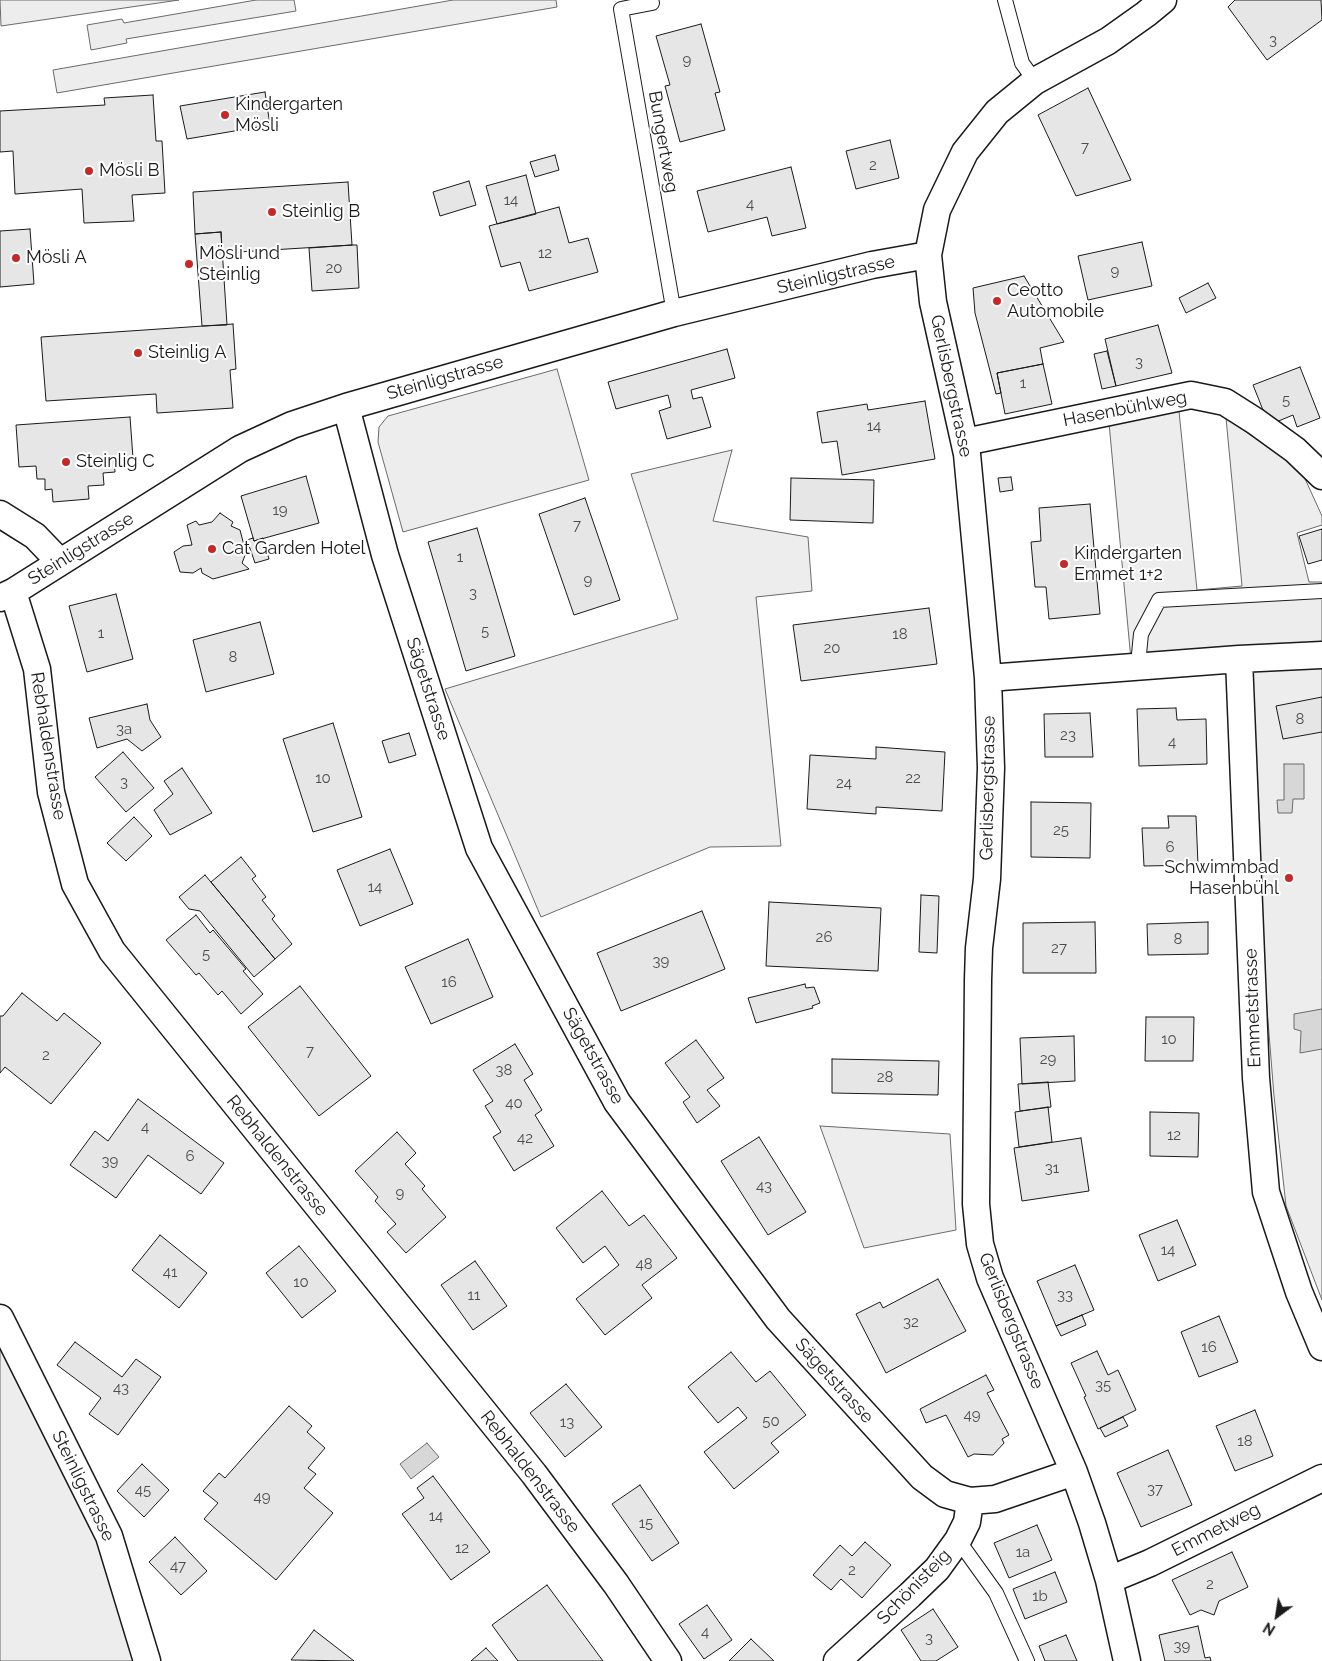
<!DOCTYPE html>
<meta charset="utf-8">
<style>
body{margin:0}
#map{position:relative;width:1322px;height:1661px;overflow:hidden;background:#fff;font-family:Raleway,sans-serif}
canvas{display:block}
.north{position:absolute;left:1252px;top:1591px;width:50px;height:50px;-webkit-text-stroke:4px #fff;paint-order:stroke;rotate:211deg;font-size:14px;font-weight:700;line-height:20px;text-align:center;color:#1a1a1a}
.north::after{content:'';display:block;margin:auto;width:18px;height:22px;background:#1a1a1a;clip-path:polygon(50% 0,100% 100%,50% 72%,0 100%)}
</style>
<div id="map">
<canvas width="1322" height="1661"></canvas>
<div class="north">N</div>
</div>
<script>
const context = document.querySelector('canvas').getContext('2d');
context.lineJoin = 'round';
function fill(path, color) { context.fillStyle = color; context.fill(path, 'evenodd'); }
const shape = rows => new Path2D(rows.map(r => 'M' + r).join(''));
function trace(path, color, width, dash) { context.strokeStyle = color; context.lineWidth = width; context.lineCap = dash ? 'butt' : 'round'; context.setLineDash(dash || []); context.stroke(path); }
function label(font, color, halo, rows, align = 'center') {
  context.font = font + ' Raleway,sans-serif'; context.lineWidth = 4; context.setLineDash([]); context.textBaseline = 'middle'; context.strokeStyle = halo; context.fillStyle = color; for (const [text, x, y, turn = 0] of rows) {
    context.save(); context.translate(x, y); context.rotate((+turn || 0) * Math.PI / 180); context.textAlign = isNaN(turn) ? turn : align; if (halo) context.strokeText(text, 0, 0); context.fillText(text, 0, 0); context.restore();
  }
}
const built = shape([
 [0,0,179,0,1,26,0,0],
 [256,0,294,0,296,11,126,39,127,43,91,50,87,25,122,19,124,23,256,0],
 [453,0,556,0,557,7,57,93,53,70,453,0],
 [557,369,589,480,403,532,378,442,379,427,388,416,557,369],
 [1179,411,1197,590,1242,586,1226,418,1301,470,1322,516,1322,525,1297,533,1309,582,1322,582,1322,644,1131,660,1109,423,1179,411],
 [732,450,713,521,808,537,812,591,756,597,781,846,710,847,541,917,445,689,678,619,631,474,732,450],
 [1322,655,1322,1300,1286,1206,1274,1096,1239,659,1322,655],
 [820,1126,950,1134,956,1230,864,1248,820,1126],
 [0,1318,109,1536,147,1661,0,1661,0,1318]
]);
fill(built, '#ededed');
trace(built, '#6a6a6a', 1);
const water = shape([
 [1284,764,1304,764,1304,799,1293,799,1292,813,1278,813,1277,800,1284,800,1284,764],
 [1322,1009,1322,1049,1300,1053,1301,1031,1294,1029,1294,1014,1322,1009],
 [427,1443,439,1457,411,1479,400,1464,427,1443]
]);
fill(water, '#d7d7d7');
trace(water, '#6a6a6a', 1);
const building = shape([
 [1235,0,1321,0,1322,20,1267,60,1228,7,1235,0],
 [701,24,720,92,715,93,725,130,680,142,665,86,670,85,656,36,701,24],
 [1088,88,1131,180,1076,196,1038,115,1088,88],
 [265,92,270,125,187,139,180,106,265,92],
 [153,95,156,141,162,141,165,193,132,195,134,221,84,223,82,189,15,194,13,151,0,152,0,111,105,105,104,98,153,95],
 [890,140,899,178,856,189,846,151,890,140],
 [555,155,559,170,535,177,530,162,555,155],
 [791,167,806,228,772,236,767,217,708,232,697,191,791,167],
 [526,175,536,214,497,224,486,186,526,175],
 [469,181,476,205,440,216,433,192,469,181],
 [348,182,352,245,222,253,221,232,195,234,193,192,348,182],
 [559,207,569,243,588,238,598,272,529,291,520,262,501,267,489,226,559,207],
 [30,229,34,284,0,287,0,231,30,229],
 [221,232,227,325,202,326,195,234,221,232],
 [1142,242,1152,286,1088,300,1078,256,1142,242],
 [352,245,357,245,359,288,312,291,309,248,352,245],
 [1024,276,1064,342,1040,348,1043,364,997,373,1001,393,996,394,975,313,973,288,1024,276],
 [1208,283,1216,298,1186,313,1179,298,1208,283],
 [233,324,236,369,230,370,233,408,157,413,156,394,46,401,41,337,233,324],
 [1158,325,1172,373,1116,386,1105,339,1158,325],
 [727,349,735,378,691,390,693,399,702,397,711,427,667,439,659,411,671,407,668,395,616,409,608,382,727,349],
 [1107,351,1116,386,1102,389,1094,354,1107,351],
 [1043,364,1052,404,1005,414,997,373,1043,364],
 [1300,367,1320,418,1297,427,1293,415,1269,425,1253,385,1300,367],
 [925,401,935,459,842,475,837,441,822,443,817,412,867,404,868,410,925,401],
 [130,417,133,458,114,459,115,472,103,473,104,485,88,486,89,499,53,502,52,489,45,490,45,479,37,479,36,466,19,467,16,425,130,417],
 [306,476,319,523,254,541,241,496,306,476],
 [1011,477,1013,490,1000,492,998,478,1011,477],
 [791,478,874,480,873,523,790,520,791,478],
 [585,498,620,600,574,615,539,514,585,498],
 [1090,504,1100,614,1049,619,1046,587,1035,587,1031,542,1041,541,1039,508,1090,504],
 [220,513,233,522,231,526,240,530,246,553,242,563,249,569,213,579,202,573,201,568,193,573,180,572,174,552,183,546,192,545,187,525,196,521,199,525,212,522,220,513],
 [477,528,515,656,466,671,428,542,477,528],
 [1322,529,1322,560,1308,564,1299,536,1322,529],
 [253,538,254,541,263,538,269,559,255,563,247,540,253,538],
 [116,594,133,659,87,672,69,606,116,594],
 [929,608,937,664,801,681,793,625,929,608],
 [260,622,274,674,206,692,193,640,260,622],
 [1322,697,1322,732,1283,739,1276,706,1322,697],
 [147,704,150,720,161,737,142,751,127,739,97,748,89,718,147,704],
 [1176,708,1177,720,1206,719,1207,764,1139,766,1137,709,1176,708],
 [1090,713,1093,757,1045,757,1044,714,1090,713],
 [333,723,362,817,313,832,283,739,333,723],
 [409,733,416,755,389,763,382,741,409,733],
 [876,747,945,752,942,811,876,807,876,814,807,809,810,755,876,759,876,747],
 [123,752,154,788,126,812,95,777,123,752],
 [182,768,212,813,170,835,154,810,173,794,164,781,182,768],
 [1031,802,1091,803,1090,858,1031,857,1031,802],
 [1168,816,1196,816,1198,865,1144,866,1142,828,1169,828,1168,816],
 [134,817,152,836,126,861,107,843,134,817],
 [390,849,413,904,360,926,337,870,390,849],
 [241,857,256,876,252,879,266,897,262,900,275,916,272,919,292,944,275,959,211,882,241,857],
 [205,875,275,959,254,977,200,911,189,909,179,897,205,875],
 [921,895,939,896,937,953,919,952,921,895],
 [769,902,881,908,878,971,766,966,769,902],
 [702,911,725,969,621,1011,597,953,702,911],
 [196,915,210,933,213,930,246,969,243,971,263,994,241,1014,222,991,218,995,199,973,196,975,166,940,196,915],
 [1095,922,1096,973,1023,973,1023,923,1095,922],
 [1208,922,1208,954,1148,955,1147,924,1208,922],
 [468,939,493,997,431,1024,405,967,468,939],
 [805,984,806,988,814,987,820,1003,812,1006,813,1008,756,1023,748,998,805,984],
 [300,986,371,1076,319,1116,248,1027,300,986],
 [22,993,57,1021,64,1013,101,1043,51,1104,5,1067,0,1073,0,1016,3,1016,22,993],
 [1146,1017,1194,1017,1193,1061,1145,1061,1146,1017],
 [1074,1036,1075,1081,1022,1084,1020,1038,1074,1036],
 [696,1040,724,1078,707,1090,720,1106,697,1123,683,1102,690,1097,665,1063,696,1040],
 [515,1044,533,1074,524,1080,542,1110,535,1115,554,1146,514,1171,493,1137,501,1132,485,1106,493,1101,473,1070,515,1044],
 [832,1059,939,1061,938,1095,832,1093,832,1059],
 [1048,1082,1051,1107,1020,1111,1018,1084,1048,1082],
 [138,1099,224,1163,201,1194,148,1155,116,1198,70,1165,95,1131,108,1141,138,1099],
 [1048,1107,1052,1142,1019,1147,1015,1112,1048,1107],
 [1150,1112,1199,1113,1198,1157,1150,1156,1150,1112],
 [397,1132,416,1153,405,1164,425,1186,422,1189,446,1217,406,1253,387,1232,396,1224,375,1201,378,1197,355,1171,397,1132],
 [759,1137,806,1212,768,1235,721,1161,759,1137],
 [1081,1138,1089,1191,1022,1201,1014,1148,1081,1138],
 [602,1191,629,1226,644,1215,677,1258,642,1285,652,1298,605,1335,576,1299,619,1265,605,1246,583,1263,556,1228,602,1191],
 [1177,1220,1196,1265,1158,1281,1139,1235,1177,1220],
 [160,1235,207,1273,179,1308,132,1270,160,1235],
 [299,1246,336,1291,302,1318,266,1273,299,1246],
 [475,1261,507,1306,473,1330,441,1285,475,1261],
 [1075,1265,1094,1310,1056,1326,1037,1281,1075,1265],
 [938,1279,966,1331,886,1373,856,1314,880,1302,883,1308,938,1279],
 [1082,1315,1086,1325,1061,1336,1056,1326,1082,1315],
 [1219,1316,1238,1362,1199,1377,1181,1332,1219,1316],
 [75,1342,122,1377,136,1359,161,1377,118,1435,89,1414,101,1398,57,1365,75,1342],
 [1097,1351,1108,1375,1118,1370,1136,1410,1098,1429,1084,1397,1086,1396,1071,1363,1097,1351],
 [731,1352,756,1382,770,1371,806,1415,771,1443,779,1452,734,1489,704,1452,747,1418,738,1407,718,1423,688,1387,731,1352],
 [986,1375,994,1390,987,1393,1009,1435,1002,1439,1004,1443,993,1455,974,1454,968,1457,946,1415,926,1423,920,1409,986,1375],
 [566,1384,602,1427,565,1457,530,1413,566,1384],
 [289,1406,312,1426,307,1432,325,1448,308,1468,316,1474,304,1488,333,1513,276,1580,204,1519,218,1503,203,1491,219,1473,225,1478,289,1406],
 [1255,1410,1273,1456,1235,1471,1216,1426,1255,1410],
 [1123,1417,1128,1426,1105,1437,1100,1428,1123,1417],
 [1168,1450,1192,1505,1141,1527,1117,1473,1168,1450],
 [142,1464,169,1490,144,1517,117,1491,142,1464],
 [433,1476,490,1552,451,1580,402,1514,424,1498,417,1488,433,1476],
 [640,1485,679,1543,652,1561,612,1504,640,1485],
 [1037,1525,1052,1560,1009,1578,994,1543,1037,1525],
 [175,1537,207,1571,181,1595,149,1562,175,1537],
 [865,1542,891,1565,862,1598,841,1579,831,1590,813,1575,840,1545,852,1556,865,1542],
 [1232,1552,1248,1587,1219,1601,1214,1615,1201,1610,1190,1615,1172,1580,1232,1552],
 [1055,1572,1067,1602,1025,1619,1013,1589,1055,1572],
 [547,1585,603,1661,518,1661,492,1625,547,1585],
 [707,1605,732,1640,704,1659,679,1624,707,1605],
 [933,1609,958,1647,936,1661,921,1661,901,1630,933,1609],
 [1198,1626,1205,1658,1210,1657,1211,1661,1165,1661,1159,1635,1198,1626],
 [314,1630,354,1661,291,1660,314,1630],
 [1066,1635,1077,1661,1045,1661,1039,1646,1066,1635],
 [751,1639,774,1661,729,1661,751,1639],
 [486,1648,498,1661,471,1661,486,1648]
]);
fill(building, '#e6e6e6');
trace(building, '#1a1a1a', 1);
const service = shape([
 [1005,0,1022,63,1035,81],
 [652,3,621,9,674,313],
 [1140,668,1139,654,1141,634,1159,600,1322,591],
 [958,1540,996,1593,1027,1661]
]);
const minor = shape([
 [346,407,385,555,479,848,617,1102,778,1319,922,1477,945,1494,970,1501,995,1499,1074,1472],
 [965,442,1191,395,1225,402,1255,421,1295,450,1322,476],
 [0,514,35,536,60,562],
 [13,592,37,669,51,792,75,884,112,951,534,1474,616,1584,668,1661],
 [0,598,13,592,240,449,292,425,346,407,674,313,872,265,928,255],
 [1239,659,1256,1078,1266,1192,1299,1292,1322,1347],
 [988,678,1239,659,1322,655],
 [0,1318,109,1536,147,1661],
 [1109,1580,1150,1563,1322,1478],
 [837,1661,910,1595,937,1569,958,1540,967,1522,970,1501],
 [1127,1661,1109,1580,1092,1523,1074,1472,990,1278,980,1244,976,1204,978,980,979,948,987,879,991,768,988,678,967,454,933,302,928,255,937,210,965,152,997,112,1035,81,1108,41,1146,14,1163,0]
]);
trace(service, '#1a1a1a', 16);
trace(minor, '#1a1a1a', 29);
trace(service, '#fff', 14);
trace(minor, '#fff', 26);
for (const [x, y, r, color] of [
 [225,115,5,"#c62828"],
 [89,171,5,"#c62828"],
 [272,212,5,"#c62828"],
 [16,258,5,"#c62828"],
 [189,264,5,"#c62828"],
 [997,301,5,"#c62828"],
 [138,353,5,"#c62828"],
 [66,462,5,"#c62828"],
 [212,549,5,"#c62828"],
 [1064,564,5,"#c62828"],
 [1289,878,5,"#c62828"]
]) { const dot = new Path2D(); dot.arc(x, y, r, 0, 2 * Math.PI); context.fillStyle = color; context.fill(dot); trace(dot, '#fff', 2); }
label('15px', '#4d4d4d', null, [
 ["3",1273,40],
 ["9",687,60],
 ["7",1085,147],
 ["2",873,165],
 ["14",511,200],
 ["4",750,204],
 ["12",545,253],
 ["20",334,268],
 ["9",1115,271],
 ["3",1139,362],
 ["1",1023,383],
 ["5",1286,400],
 ["14",874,426],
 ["19",280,510],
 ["7",577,525],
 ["1",460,557],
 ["9",588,580],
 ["3",473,593],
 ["5",485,631],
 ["1",101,633],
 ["18",900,634],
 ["20",832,648],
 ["8",233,657],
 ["8",1300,719],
 ["3a",124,729],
 ["23",1068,735],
 ["4",1172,742],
 ["10",323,778],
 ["22",913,778],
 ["3",124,782],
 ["24",844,783],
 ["25",1061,830],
 ["6",1170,847],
 ["14",375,887],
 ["26",824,937],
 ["8",1178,939],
 ["27",1059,948],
 ["5",206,954],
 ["39",661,961],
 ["16",449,982],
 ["10",1169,1039],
 ["7",310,1051],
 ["2",46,1055],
 ["29",1048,1059],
 ["38",504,1070],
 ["28",885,1077],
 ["40",514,1103],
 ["4",145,1127],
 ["12",1174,1135],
 ["42",525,1138],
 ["6",190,1156],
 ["39",110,1161],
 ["31",1052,1168],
 ["43",764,1186],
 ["9",400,1193],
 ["14",1168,1250],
 ["48",644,1264],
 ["41",170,1272],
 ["10",301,1282],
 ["11",474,1295],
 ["33",1065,1295],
 ["32",911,1322],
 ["16",1209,1347],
 ["35",1103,1385],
 ["43",121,1388],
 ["49",972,1415],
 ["50",771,1421],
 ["13",567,1422],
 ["18",1245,1441],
 ["37",1155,1489],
 ["45",143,1490],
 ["49",262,1497],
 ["14",436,1516],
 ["15",646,1523],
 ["12",462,1548],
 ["1a",1023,1552],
 ["47",178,1566],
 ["2",852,1570],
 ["2",1210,1584],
 ["1b",1040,1596],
 ["4",705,1632],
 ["3",929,1638],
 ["39",1182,1646]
]);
label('18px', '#1a1a1a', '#fff', [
 ["Kindergarten",235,105],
 ["Mösli",235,126],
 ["Mösli B",99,171],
 ["Steinlig B",282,212],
 ["Mösli und",199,254],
 ["Steinlig",199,275],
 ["Mösli A",26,258],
 ["Ceotto",1007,291],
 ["Automobile",1007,312],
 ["Steinlig A",148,353],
 ["Steinlig C",76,462],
 ["Cat Garden Hotel",222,549],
 ["Kindergarten",1074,554],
 ["Emmet 1+2",1074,575],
 ["Schwimmbad",1279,868,"right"],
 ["Hasenbühl",1279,889,"right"]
], 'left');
label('18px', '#1a1a1a', '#fff', [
 ["Bungertweg",663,142,80],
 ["Steinligstrasse",836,275,-13],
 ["Steinligstrasse",445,378,-16],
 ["Gerlisbergstrasse",951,386,78],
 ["Hasenbühlweg",1125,409,-11],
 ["Steinligstrasse",81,549,-32],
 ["Sägetstrasse",428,689,72],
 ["Rebhaldenstrasse",48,746,81],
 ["Gerlisbergstrasse",988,788,-89],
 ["Emmetstrasse",1253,1008,-92],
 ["Sägetstrasse",593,1056,61],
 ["Rebhaldenstrasse",277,1156,51],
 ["Gerlisbergstrasse",1011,1321,68],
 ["Sägetstrasse",834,1381,48],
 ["Rebhaldenstrasse",530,1472,52],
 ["Steinligstrasse",83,1486,64],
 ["Emmetweg",1216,1530,-27],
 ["Schönisteig",914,1587,-46]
]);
</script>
